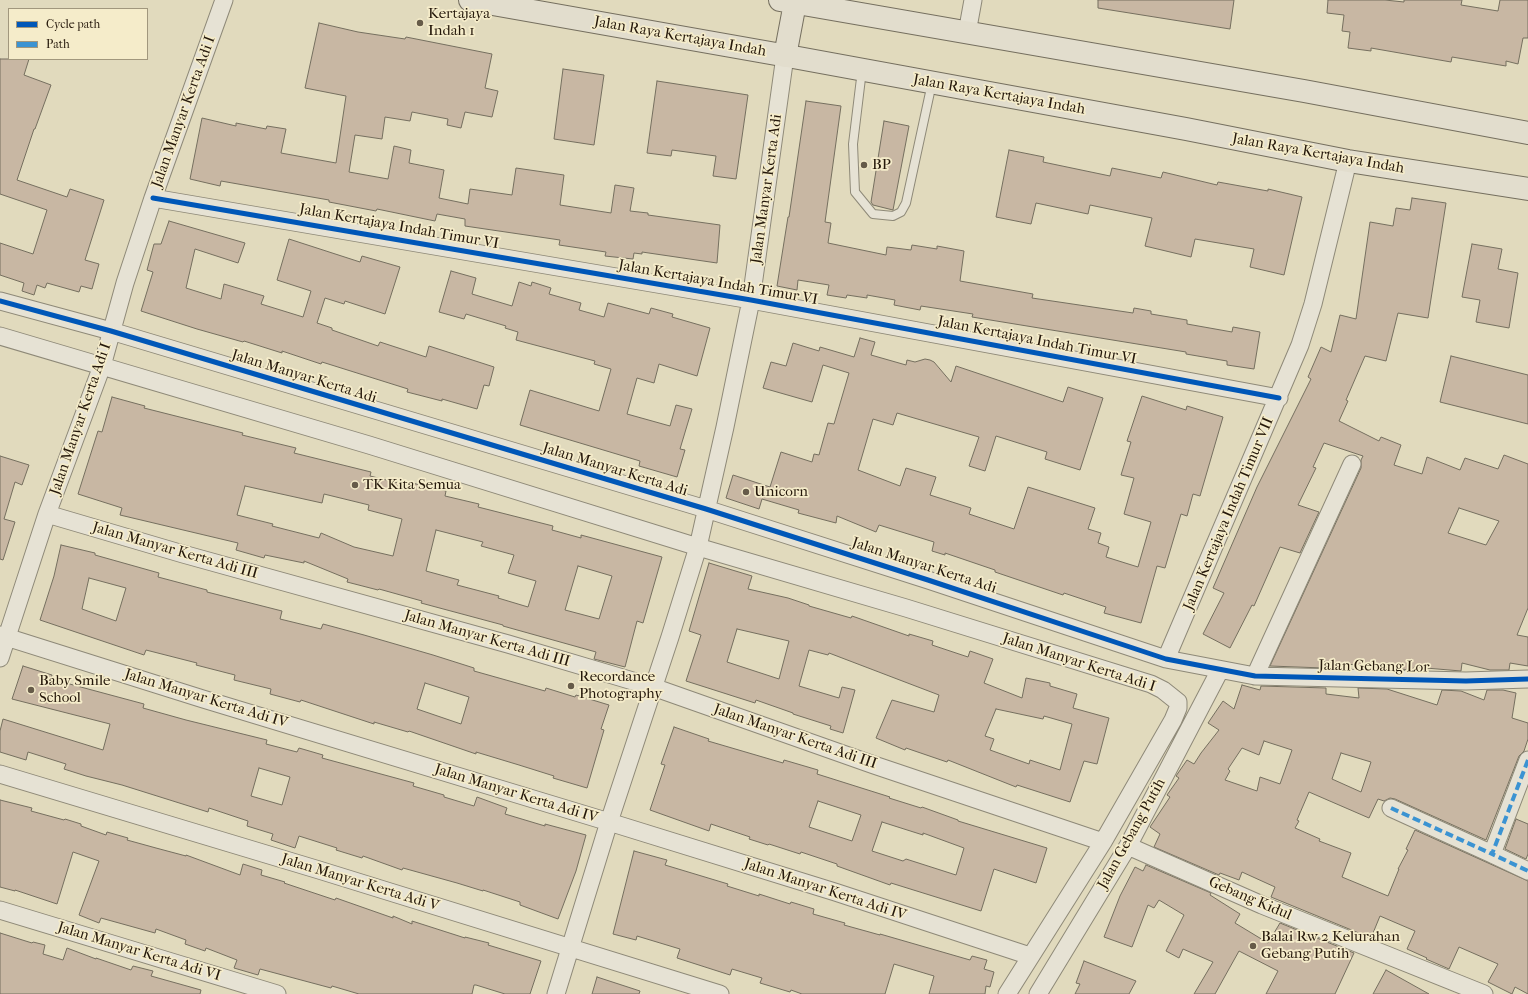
<!DOCTYPE html>
<style>
body{margin:0}
#map{position:relative;width:1528px;height:994px;overflow:hidden;background:#e1dabd;font-family:"IM FELL French Canon",serif}
canvas{display:block}
.legend{position:absolute;left:8px;top:8px;width:140px;height:52px;box-sizing:border-box;background:#f5ecca;border:1px solid #a1977d;margin:0;padding:5px 7px;list-style:none;font-size:12px;color:#24170a}
.legend li{display:flex;align-items:center;gap:8px;height:20px}
.legend b{width:20px;border:1px solid #a1977d}
</style>
<div id="map">
<canvas width="1528" height="994"></canvas>
<ul class="legend">
<li><b style="height:5px;background:#0057b8"></b>Cycle path</li>
<li><b style="height:5px;background:#3b93d2"></b>Path</li>
</ul>
</div>
<script>
const context = document.querySelector('canvas').getContext('2d');
context.lineJoin = 'round';
function fill(path, color) { context.fillStyle = color; context.fill(path, 'evenodd'); }
const shape = rows => new Path2D(rows.map(r => 'M' + r).join(''));
function trace(path, color, width, dash) { context.strokeStyle = color; context.lineWidth = width; context.lineCap = dash ? 'butt' : 'round'; context.setLineDash(dash || []); context.stroke(path); }
function label(font, color, halo, rows, align = 'center') {
  context.font = font + ' "IM FELL French Canon",serif'; context.lineWidth = 3.5; context.setLineDash([]); context.textBaseline = 'middle'; context.strokeStyle = halo; context.fillStyle = color; for (const [text, x, y, turn = 0] of rows) {
    context.save(); context.translate(x, y); context.rotate((+turn || 0) * Math.PI / 180); context.textAlign = isNaN(turn) ? turn : align; if (halo) context.strokeText(text, 0, 0); context.fillText(text, 0, 0); context.restore();
  }
}
const building = shape([
 [1098,0,1234,0,1230,29,1098,8,1098,0],
 [1328,0,1385,0,1404,2,1404,0,1462,0,1461,5,1498,11,1500,0,1528,0,1528,38,1523,38,1518,64,1506,61,1506,66,1452,57,1451,62,1371,48,1371,51,1348,48,1350,32,1342,31,1344,15,1327,13,1328,0],
 [319,23,358,32,405,39,406,37,492,54,485,88,498,91,492,117,465,112,461,128,447,125,448,119,412,112,410,121,385,117,382,139,355,135,349,172,388,179,394,146,411,150,409,163,444,170,439,198,468,204,470,189,512,195,516,168,564,175,560,205,611,213,615,185,634,188,630,211,648,213,648,215,720,225,717,263,642,252,642,254,634,253,633,259,605,256,606,252,559,245,560,240,465,226,465,219,437,214,435,221,377,209,376,211,329,202,329,200,221,181,220,186,190,179,202,118,236,126,236,123,266,129,267,126,286,129,281,153,336,163,346,96,305,88,319,23],
 [0,59,29,59,24,75,51,85,35,129,34,129,17,180,67,197,70,189,104,200,85,260,99,264,92,289,81,286,79,292,47,283,45,288,37,285,34,295,22,291,24,283,0,275,0,243,33,254,47,210,0,194,0,59],
 [563,69,604,75,594,145,554,139,563,69],
 [657,81,748,95,736,179,713,176,716,156,672,150,671,156,647,153,657,81],
 [806,101,841,106,825,222,831,223,828,243,886,255,887,247,911,250,912,245,937,249,937,246,964,251,960,281,1033,294,1032,298,1133,313,1134,308,1151,311,1151,314,1187,320,1187,324,1232,332,1233,327,1260,332,1254,369,1227,365,1227,361,1186,354,1186,352,972,317,973,314,921,306,920,310,894,305,895,300,867,295,867,298,847,295,846,298,827,295,829,285,798,280,797,290,777,286,788,217,789,217,806,101],
 [884,121,909,126,893,210,873,205,871,202,884,121],
 [1009,150,1044,157,1043,162,1110,176,1112,168,1161,178,1163,172,1217,185,1218,182,1268,191,1268,189,1302,197,1284,275,1250,267,1254,249,1195,239,1191,257,1145,246,1152,218,1090,205,1088,214,1036,203,1031,224,996,217,1009,150],
 [1412,198,1446,203,1428,318,1398,313,1386,361,1365,356,1346,400,1348,401,1339,421,1379,441,1381,437,1401,445,1394,465,1422,474,1427,457,1460,470,1465,458,1498,469,1504,455,1528,464,1528,608,1517,635,1528,637,1528,666,1510,663,1509,670,1490,670,1462,663,1461,671,1414,667,1414,670,1397,669,1327,662,1323,662,1324,668,1270,666,1361,468,1361,460,1363,456,1324,443,1313,467,1316,468,1298,505,1319,512,1300,553,1280,547,1254,606,1252,605,1230,648,1203,634,1224,593,1213,588,1257,487,1311,379,1308,377,1321,347,1331,352,1340,315,1356,319,1370,222,1393,226,1396,208,1410,210,1412,198],
 [1459,508,1499,521,1486,545,1448,533,1459,508],
 [169,221,245,243,238,263,195,249,186,288,221,299,224,284,264,296,261,304,303,317,311,291,277,280,289,239,360,262,362,256,400,267,385,314,345,301,344,304,325,298,317,323,332,328,332,330,378,346,380,342,426,357,429,346,494,367,489,386,484,385,477,409,442,399,442,401,407,392,408,389,322,362,321,364,282,351,282,353,244,341,243,342,197,329,141,311,153,272,147,270,154,244,161,244,169,221],
 [1472,244,1502,249,1498,269,1518,273,1509,328,1476,322,1480,300,1462,297,1472,244],
 [451,271,476,278,472,294,512,306,519,282,531,286,532,282,551,288,549,294,581,303,579,310,604,317,608,303,649,314,651,308,673,314,672,317,710,328,697,376,659,364,654,383,637,378,627,414,670,426,676,405,692,409,680,449,685,450,677,477,639,466,640,461,520,425,530,390,599,411,611,369,594,364,595,361,516,340,518,332,505,328,506,326,466,314,464,319,439,312,451,271],
 [860,338,875,342,871,355,906,365,907,360,915,362,925,359,930,360,934,362,951,382,956,366,1063,402,1068,387,1103,398,1080,470,1045,459,1047,452,996,436,985,471,969,466,979,437,897,413,893,425,873,419,858,470,900,486,906,468,936,477,930,495,971,508,969,514,1014,529,1028,487,1095,508,1088,529,1101,533,1098,543,1109,547,1106,557,1138,567,1151,522,1124,514,1134,478,1121,475,1131,442,1127,441,1142,396,1186,410,1187,406,1223,417,1200,496,1193,494,1187,516,1181,514,1165,568,1157,566,1141,623,1104,613,1106,607,1064,593,1063,595,995,572,995,570,945,553,945,555,932,551,934,542,879,525,876,532,837,516,836,523,798,513,799,510,762,499,759,509,726,498,733,475,770,487,781,452,812,462,814,454,819,455,828,423,834,424,849,373,823,365,812,402,763,388,771,362,786,366,793,343,819,351,820,347,854,357,860,338],
 [1451,356,1528,375,1528,424,1440,402,1451,356],
 [112,397,145,406,144,408,243,433,242,435,296,448,294,453,371,472,370,476,411,486,412,483,446,491,445,496,479,504,478,507,553,526,552,530,581,538,581,535,662,557,643,623,637,621,625,667,594,659,596,652,503,626,503,625,421,603,422,601,379,589,378,590,347,582,348,579,304,561,304,563,265,555,264,558,236,550,238,543,120,515,122,508,78,494,98,431,102,432,112,397],
 [245,486,322,503,324,494,369,505,368,510,402,519,393,556,354,547,321,533,319,538,272,526,273,524,237,515,245,486],
 [436,530,483,542,481,546,514,555,508,573,536,581,528,607,498,598,499,596,457,585,459,580,426,571,436,530],
 [578,566,612,576,599,619,565,610,578,566],
 [0,456,29,465,22,485,15,482,4,519,15,522,3,560,0,559,0,456],
 [61,545,95,553,95,555,159,573,158,577,207,590,207,592,282,611,280,619,321,629,323,624,364,635,433,655,474,668,474,671,545,691,546,688,575,697,576,695,609,705,601,729,604,730,587,788,553,778,554,776,519,765,476,752,476,754,409,731,408,732,374,722,374,724,301,700,300,702,270,694,271,689,234,680,235,675,196,665,197,663,146,650,144,655,40,620,54,576,61,545],
 [89,578,126,588,116,621,82,609,89,578],
 [425,683,469,697,461,724,417,709,425,683],
 [709,563,752,576,748,589,788,598,809,605,809,606,851,618,852,616,909,636,909,634,933,641,932,645,968,657,970,651,993,659,984,683,1022,698,1026,678,1050,683,1050,686,1077,694,1073,708,1109,718,1097,764,1084,761,1070,802,1017,785,1016,787,948,760,947,762,906,748,905,750,876,738,892,700,934,712,939,695,829,653,828,655,809,650,799,686,839,698,842,687,855,690,843,733,830,729,831,726,793,714,793,713,756,700,755,703,686,681,701,635,689,631,709,563],
 [737,629,789,641,779,679,727,662,737,629],
 [996,709,1043,719,1044,716,1072,724,1060,770,1030,760,1029,764,990,750,994,739,985,736,996,709],
 [23,666,52,675,51,679,144,704,143,708,186,720,267,740,266,744,297,752,299,748,323,755,322,758,414,783,413,786,444,795,444,797,474,806,477,797,507,808,505,814,545,826,545,824,586,835,576,871,558,919,520,905,520,902,483,890,483,891,457,883,403,868,402,870,363,856,362,858,336,850,337,848,299,836,295,848,271,840,273,834,247,826,248,821,209,808,208,812,122,785,86,776,64,769,66,764,28,752,26,760,0,752,0,731,3,719,103,750,110,724,12,699,23,666],
 [259,768,290,777,282,805,251,796,259,768],
 [1242,685,1260,690,1261,686,1326,688,1326,694,1359,698,1358,688,1387,689,1437,705,1442,690,1461,691,1484,700,1487,690,1503,690,1516,693,1512,718,1528,723,1528,739,1524,751,1519,756,1486,840,1395,799,1390,798,1384,801,1378,799,1369,818,1309,792,1297,820,1299,821,1295,828,1320,839,1319,841,1351,853,1342,877,1388,896,1399,869,1398,869,1408,850,1406,849,1415,830,1528,881,1528,994,1515,987,1512,994,1488,982,1498,964,1459,947,1449,969,1426,959,1427,958,1407,949,1415,931,1380,916,1371,938,1271,897,1275,887,1242,872,1239,880,1220,873,1219,875,1154,847,1160,834,1150,827,1170,797,1167,795,1179,778,1176,776,1187,760,1194,764,1201,753,1219,730,1208,723,1223,701,1234,709,1242,685],
 [1264,741,1292,750,1280,784,1260,777,1257,791,1225,780,1230,771,1228,769,1242,748,1259,755,1264,741],
 [1341,753,1371,762,1361,792,1332,779,1341,753],
 [674,727,709,739,708,741,783,763,784,760,818,770,817,774,890,797,889,798,921,808,922,807,958,820,958,821,1047,848,1036,883,994,869,981,911,891,883,890,885,837,866,837,864,801,852,800,854,769,844,768,845,749,839,750,837,711,824,709,831,650,810,665,765,661,764,674,727],
 [818,801,861,815,852,841,809,827,818,801],
 [882,822,923,835,923,833,964,848,956,875,906,859,903,861,872,851,882,822],
 [0,800,32,808,31,811,64,820,65,819,81,824,81,826,106,835,107,832,128,838,127,840,156,848,186,856,186,855,240,875,243,864,262,870,261,875,285,882,284,883,335,900,336,898,393,918,393,916,412,924,412,921,465,938,465,937,489,943,488,945,541,961,530,994,505,994,476,985,474,985,472,994,359,994,332,986,331,988,260,969,258,975,234,968,237,960,206,948,205,951,185,944,186,940,156,929,155,933,101,918,99,923,79,915,99,861,73,852,57,904,15,890,15,891,0,887,0,800],
 [1516,819,1528,824,1528,854,1526,859,1505,849,1516,819],
 [634,851,667,860,665,865,728,884,727,886,759,896,759,894,790,904,791,902,814,909,813,914,845,923,844,925,880,935,880,934,970,960,972,956,987,960,984,969,994,972,990,987,986,986,985,994,929,994,934,976,894,964,885,994,802,994,791,990,790,992,760,983,762,978,732,969,730,975,677,958,680,949,637,936,636,940,613,934,634,851],
 [1146,865,1211,893,1210,895,1240,914,1235,923,1268,943,1280,923,1354,953,1335,994,1266,994,1278,971,1239,951,1215,994,1194,994,1213,962,1183,949,1179,958,1166,951,1184,915,1159,900,1154,908,1148,905,1132,947,1104,937,1120,896,1135,867,1143,871,1146,865],
 [0,933,32,943,33,942,45,945,43,954,63,960,67,948,96,959,96,958,131,970,133,966,153,971,151,976,201,990,200,994,0,994,0,933],
 [1084,961,1136,981,1129,994,1075,994,1080,984,1076,983,1084,961],
 [1386,970,1429,994,1373,994,1386,970],
 [597,977,640,991,639,994,592,994,597,977]
]);
fill(building, '#c8b7a3');
trace(building, '#756f5f', 1);
const lane = shape([
 [862,70,853,144,855,192,873,214,893,216,901,212,906,203,932,83]
]);
const street = shape([
 [967,33,973,0],
 [153,198,751,300,1279,398],
 [0,301,111,331,706,509,928,580,1166,659,1255,676,1466,681,1528,679],
 [0,336,369,445,698,547,906,608,1151,684,1163,690,1178,702,1178,708,1173,720,1103,842,1007,994],
 [47,514,183,554,508,644,653,687,874,765,1103,842],
 [0,635,203,699,609,822,835,892,1030,956],
 [0,658,47,514,102,366,125,283,153,198,224,0],
 [1166,659,1300,345,1313,304,1348,161],
 [1255,676,1352,464],
 [1528,760,1492,854,1528,871],
 [0,774,319,870,720,994],
 [1391,808,1492,854],
 [1128,846,1262,905,1484,994],
 [0,910,277,994],
 [556,994,609,822,670,637,698,547,725,427,751,300,785,56],
 [1038,994,1128,846,1220,670]
]);
const primary = shape([
 [470,0,793,57,1186,129,1348,161,1528,189],
 [780,0,1304,91,1528,133],
 [785,56,795,3]
]);
trace(lane, '#8e8978', 10);
trace(street, '#8e8978', 19);
trace(primary, '#756f5f', 24);
trace(lane, '#e6e2d4', 8);
trace(street, '#e6e2d4', 17);
trace(primary, '#e2ddcd', 22);
trace(shape([
 [1528,760,1492,854,1528,871],
 [1391,808,1492,854]
]), '#3b93d2', 4, [8, 4]);
trace(shape([
 [153,198,751,300,1279,398],
 [0,301,111,331,706,509,928,580,1166,659,1255,676,1466,681,1528,679]
]), '#0057b8', 5);
for (const [x, y, r, color] of [
 [420,23,4,"#665b49"],
 [864,165,4,"#665b49"],
 [355,485,4,"#665b49"],
 [746,492,4,"#665b49"],
 [571,686,4,"#665b49"],
 [31,690,4,"#665b49"],
 [1253,946,4,"#665b49"]
]) { const dot = new Path2D(); dot.arc(x, y, r, 0, 2 * Math.PI); context.fillStyle = color; context.fill(dot); trace(dot, '#f5ecca', 1.5); }
label('15px', '#24170a', '#f5ecca', [
 ["Kertajaya",428,14],
 ["Indah 1",428,31],
 ["BP",872,165],
 ["TK Kita Semua",363,485],
 ["Unicorn",754,492],
 ["Recordance",579,677],
 ["Photography",579,694],
 ["Baby Smile",39,681],
 ["School",39,698],
 ["Balai Rw 2 Kelurahan",1261,937],
 ["Gebang Putih",1261,954]
], 'left');
label('15px', '#24170a', '#f5ecca', [
 ["Jalan Raya Kertajaya Indah",680,37,10],
 ["Jalan Raya Kertajaya Indah",999,95,10],
 ["Jalan Manyar Kerta Adi I",184,112,-70],
 ["Jalan Raya Kertajaya Indah",1318,154,10],
 ["Jalan Manyar Kerta Adi",767,189,-82],
 ["Jalan Kertajaya Indah Timur VI",399,227,10],
 ["Jalan Kertajaya Indah Timur VI",718,283,10],
 ["Jalan Kertajaya Indah Timur VI",1037,341,11],
 ["Jalan Manyar Kerta Adi",304,377,17],
 ["Jalan Manyar Kerta Adi I",81,419,-71],
 ["Jalan Manyar Kerta Adi",615,470,17],
 ["Jalan Kertajaya Indah Timur VII",1229,514,-67],
 ["Jalan Manyar Kerta Adi III",175,551,16],
 ["Jalan Manyar Kerta Adi",924,566,18],
 ["Jalan Manyar Kerta Adi III",487,639,16],
 ["Jalan Manyar Kerta Adi I",1079,663,18],
 ["Jalan Gebang Lor",1374,667,1],
 ["Jalan Manyar Kerta Adi IV",206,699,17],
 ["Jalan Manyar Kerta Adi III",795,737,19],
 ["Jalan Manyar Kerta Adi IV",516,794,17],
 ["Jalan Gebang Putih",1132,834,-61],
 ["Jalan Manyar Kerta Adi V",360,883,17],
 ["Jalan Manyar Kerta Adi IV",825,890,18],
 ["Gebang Kidul",1250,899,23],
 ["Jalan Manyar Kerta Adi VI",139,952,17]
]);
</script>
